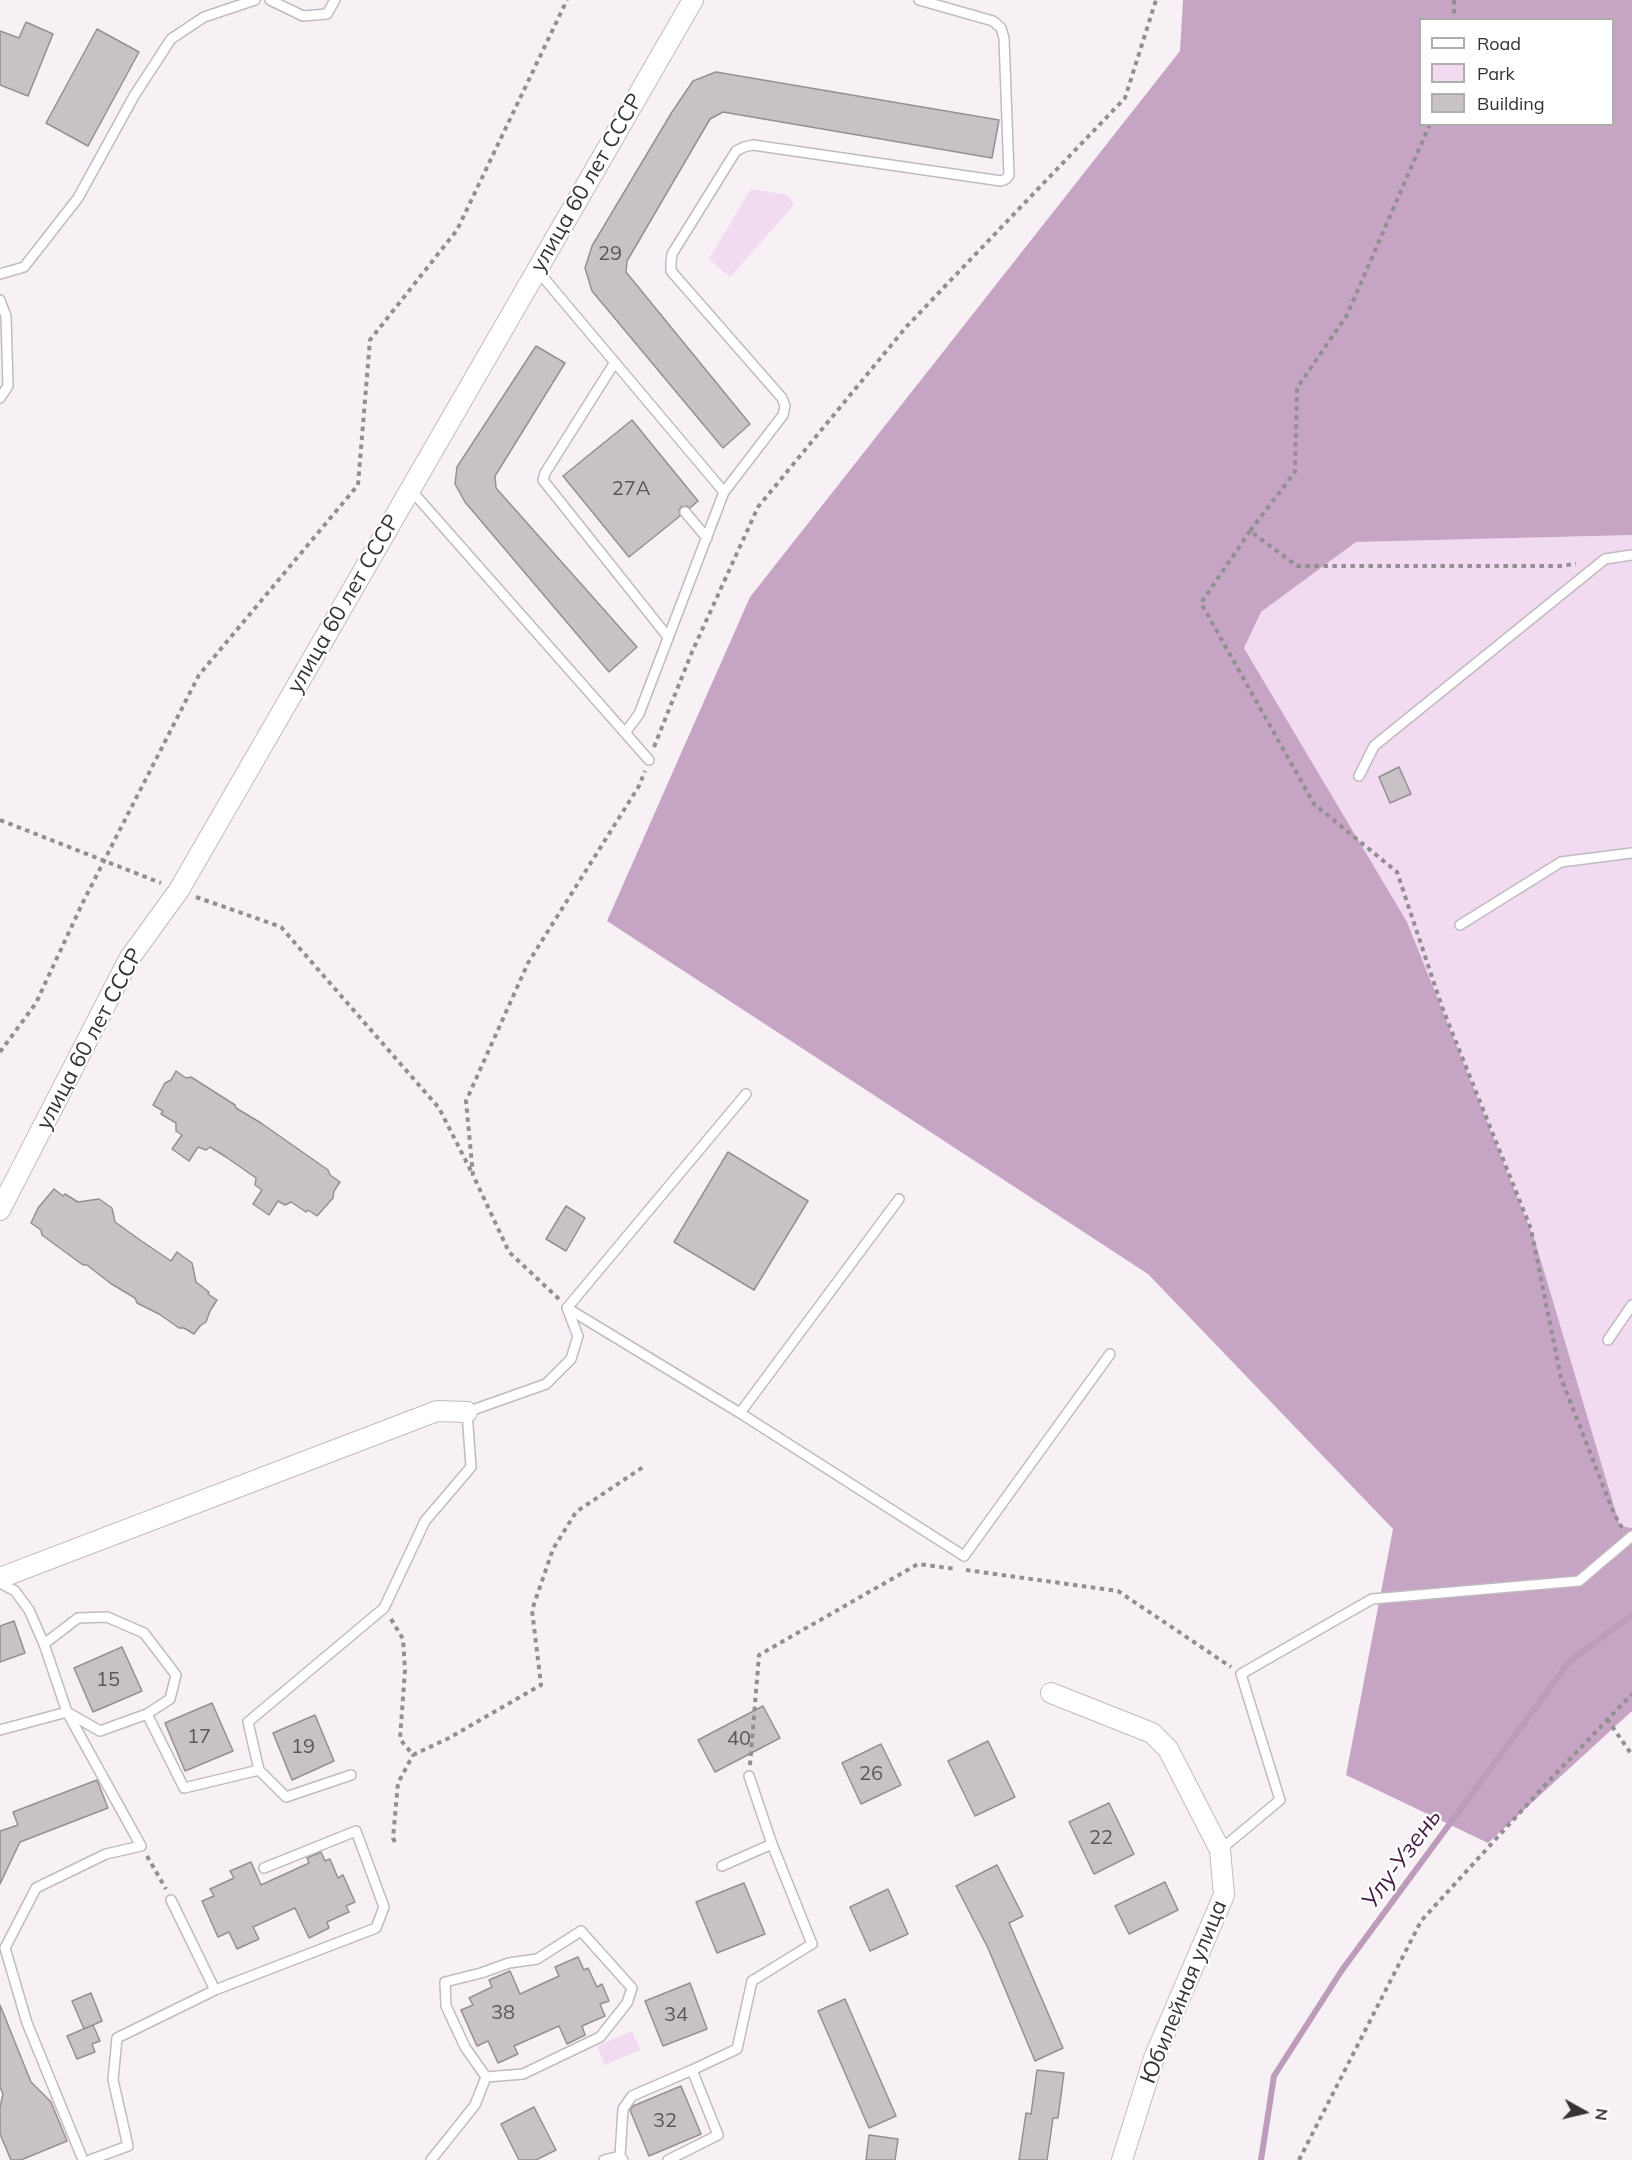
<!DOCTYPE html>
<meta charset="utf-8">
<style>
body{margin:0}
#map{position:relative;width:1632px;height:2160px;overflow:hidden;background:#f7f1f6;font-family:Mulish,sans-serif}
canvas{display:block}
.legend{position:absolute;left:1419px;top:18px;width:195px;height:108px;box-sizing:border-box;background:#fff;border:2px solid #aeadae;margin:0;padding:8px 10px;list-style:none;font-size:18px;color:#353234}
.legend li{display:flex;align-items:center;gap:12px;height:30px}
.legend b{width:30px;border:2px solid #aeadae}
.north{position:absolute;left:1554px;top:2082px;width:60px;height:60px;-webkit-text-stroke:4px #fff;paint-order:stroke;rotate:98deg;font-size:16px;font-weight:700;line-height:24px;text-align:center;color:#353234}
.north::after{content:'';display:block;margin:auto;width:21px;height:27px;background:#353234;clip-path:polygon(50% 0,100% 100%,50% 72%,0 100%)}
</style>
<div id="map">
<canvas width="1632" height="2160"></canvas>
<ul class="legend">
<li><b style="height:8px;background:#fff"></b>Road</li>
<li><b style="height:16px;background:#f2daf1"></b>Park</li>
<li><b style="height:16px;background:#c8c2c7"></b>Building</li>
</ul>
<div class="north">N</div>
</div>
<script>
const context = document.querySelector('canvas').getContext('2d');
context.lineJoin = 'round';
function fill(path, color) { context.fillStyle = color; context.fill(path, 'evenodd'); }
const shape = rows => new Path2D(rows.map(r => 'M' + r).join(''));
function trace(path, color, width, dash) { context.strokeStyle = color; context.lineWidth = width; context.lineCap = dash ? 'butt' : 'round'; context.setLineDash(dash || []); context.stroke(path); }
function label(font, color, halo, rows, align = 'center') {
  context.font = font + ' Mulish,sans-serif'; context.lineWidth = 4.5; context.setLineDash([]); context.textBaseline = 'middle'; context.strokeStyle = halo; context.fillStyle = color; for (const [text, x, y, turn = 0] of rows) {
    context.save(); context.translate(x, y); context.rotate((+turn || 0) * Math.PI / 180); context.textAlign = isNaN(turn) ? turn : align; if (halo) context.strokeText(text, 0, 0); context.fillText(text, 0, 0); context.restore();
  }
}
fill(shape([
 [751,189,787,195,794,205,730,277,709,259],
 [1632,535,1632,1528,1620,1526,1535,1241,1407,922,1244,648,1261,612,1356,542],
 [632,2031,640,2050,605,2065,597,2046]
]), '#f2daf1');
fill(shape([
 [1183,0,1632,0,1632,535,1356,542,1261,612,1244,648,1407,922,1535,1241,1620,1526,1632,1528,1632,1711,1488,1843,1346,1775,1393,1529,1148,1274,607,921,750,597,1180,51],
 [1420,20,1612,20,1612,124,1420,124]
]), '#c6a5c4');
trace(shape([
 [1261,2160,1274,2076,1342,1970,1569,1662,1632,1615]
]), '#bc9bbb', 6);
const building = shape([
 [26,22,53,34,28,96,0,85,0,31,19,38,26,22],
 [97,29,139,52,88,146,46,123,97,29],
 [716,72,999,120,992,158,723,112,710,119,627,261,626,272,750,424,723,448,592,291,585,268,592,246,672,112,693,81,716,72],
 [536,346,565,363,495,476,496,488,637,647,609,672,465,502,455,484,457,467,536,346],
 [632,420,698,501,690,508,687,506,681,507,679,510,680,516,629,557,563,476,632,420],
 [1399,767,1411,794,1390,803,1379,777,1399,767],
 [176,1071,186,1078,191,1077,235,1105,236,1108,261,1123,328,1170,330,1175,340,1182,334,1191,333,1198,317,1216,308,1210,306,1212,291,1202,285,1205,278,1201,269,1215,253,1204,262,1190,255,1185,256,1178,226,1157,210,1147,206,1150,198,1147,189,1161,172,1149,182,1135,176,1131,176,1123,161,1114,163,1111,153,1105,165,1083,171,1080,176,1071],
 [728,1152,808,1201,754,1290,674,1242,728,1152],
 [54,1189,63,1196,65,1194,78,1202,99,1199,112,1208,115,1222,140,1240,171,1261,177,1252,192,1263,196,1282,209,1292,208,1294,217,1300,210,1311,206,1322,200,1326,194,1334,184,1328,179,1328,159,1314,137,1303,135,1298,110,1283,87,1265,83,1265,42,1235,41,1230,31,1223,38,1208,54,1189],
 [566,1206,585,1218,566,1251,546,1239,566,1206],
 [14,1621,25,1653,0,1662,0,1626,14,1621],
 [122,1647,142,1691,93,1712,74,1668,122,1647],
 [212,1703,233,1751,185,1771,165,1723,212,1703],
 [763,1706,780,1738,715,1772,698,1740,763,1706],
 [315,1715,334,1761,292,1780,273,1733,315,1715],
 [988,1741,1015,1797,975,1816,948,1761,988,1741],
 [881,1744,901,1785,861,1804,842,1763,881,1744],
 [97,1780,108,1808,20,1842,0,1884,0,1831,18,1825,13,1812,97,1780],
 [1109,1803,1134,1854,1094,1874,1069,1822,1109,1803],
 [321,1852,325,1861,330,1859,338,1878,343,1875,355,1902,346,1906,349,1912,327,1922,329,1928,309,1938,295,1908,253,1927,259,1939,237,1949,229,1932,218,1937,202,1901,214,1896,210,1889,234,1878,230,1871,251,1862,261,1885,309,1863,307,1858,321,1852],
 [997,1865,1023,1916,1009,1923,1063,2048,1035,2061,988,1948,956,1886,997,1865],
 [1165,1882,1178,1910,1129,1934,1115,1906,1165,1882],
 [744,1883,765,1934,717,1953,696,1902,744,1883],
 [888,1889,908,1934,870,1951,850,1907,888,1889],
 [578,1957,584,1970,588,1968,597,1987,602,1984,609,2001,600,2004,605,2016,582,2026,585,2035,567,2044,559,2026,514,2046,518,2054,498,2063,488,2041,477,2046,461,2010,473,2005,469,1998,492,1987,489,1980,510,1971,520,1994,559,1976,555,1967,578,1957],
 [690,1983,707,2029,663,2046,645,2001,690,1983],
 [91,1993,102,2021,84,2029,72,2001,91,1993],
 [845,1999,896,2116,869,2128,818,2011,845,1999],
 [0,2005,31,2082,51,2102,67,2141,21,2160,11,2160,0,2134,0,2107,3,2094,0,2087,0,2005],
 [93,2025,100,2041,92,2044,95,2052,77,2059,67,2036,93,2025],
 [1037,2070,1064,2073,1058,2118,1053,2118,1047,2160,1019,2160,1026,2113,1031,2114,1037,2070],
 [681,2086,701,2134,649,2156,630,2110,633,2106,681,2086],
 [534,2107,556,2150,536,2160,519,2160,501,2124,534,2107],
 [869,2135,898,2139,895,2160,866,2160,869,2135]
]);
fill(building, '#c8c2c7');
trace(building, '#958f94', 1.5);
const lane = shape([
 [270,0,303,16,327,14,335,0],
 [537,270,724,492,639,714,625,733],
 [0,274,24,267,78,198,134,96,171,39,204,17,255,0],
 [0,300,6,316,8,386,0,398],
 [615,362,545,473,543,480,668,637],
 [410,489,649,760],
 [724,492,783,415,785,406,782,398,671,271,671,263,672,254,736,151,744,147,753,145,1001,181,1006,179,1009,175,1004,38,1001,28,993,21,919,0],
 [685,512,707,538],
 [1359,776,1374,746,1605,559,1632,555],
 [1460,925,1561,862,1632,853],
 [567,1308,740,1413,964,1556,1110,1354],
 [567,1308,746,1094],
 [1608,1340,1632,1305],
 [740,1413,899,1199],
 [0,1583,15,1591,29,1610,44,1644,67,1712,100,1731,147,1714,184,1788,259,1770,286,1797,351,1775],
 [44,1644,78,1618,107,1617,144,1633,176,1675,170,1699,147,1714],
 [0,1730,67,1712,141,1846,106,1854,36,1888,5,1948,27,2023,83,2160],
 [259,1770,248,1722,384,1608,425,1521,471,1467,467,1412,546,1384,571,1359,578,1336,567,1308],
 [1220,1850,1280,1800,1241,1674,1372,1599,1579,1581,1632,1536],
 [722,1866,772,1844,749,1776],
 [581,1931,632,1988,627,2003,600,2037,523,2074,486,2077,465,2047,446,2006,445,1982,481,1973,509,1963,537,1959,581,1931],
 [215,1990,376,1928,384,1907,356,1831,264,1868],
 [692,2070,737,2049,752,1981,812,1944,772,1844],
 [620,2156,623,2109,632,2096,692,2070,718,2135,668,2160],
 [90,2160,128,2146,113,2080,117,2038,215,1990,171,1900],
 [431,2160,475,2105,486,2077],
 [604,2160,620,2156,623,2160]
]);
const street = shape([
 [0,1210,129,959,179,890,693,0],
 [0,1578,437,1411,467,1412],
 [1051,1693,1152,1733,1168,1749,1220,1850,1224,1895,1154,2058,1122,2160]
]);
trace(lane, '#c0bbc0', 12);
trace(street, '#c0bbc0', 22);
trace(shape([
 [1454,0,1454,20],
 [1430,124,1347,315,1297,388,1295,472,1250,531,1297,566,1559,566,1576,564],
 [1250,531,1201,603,1314,804,1397,872,1442,1007,1531,1229,1561,1378,1614,1514,1622,1528],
 [654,747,692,652,758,507,907,326,1125,98,1156,0],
 [0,820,161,883],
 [196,897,281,927,439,1108,471,1171],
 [0,1052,36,1003,83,902,199,675,358,485,370,340,457,230,567,0],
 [559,1299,509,1252,473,1175,466,1101,528,963,639,786,645,771],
 [966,1570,1118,1591,1231,1667],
 [391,1619,403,1639,405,1670,400,1739,413,1755,449,1738,541,1685,532,1610,553,1549,576,1512,643,1467],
 [1607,1719,1632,1755],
 [750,1765,759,1655,918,1564,956,1569],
 [395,1842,393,1838,398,1783,413,1755],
 [147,1856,166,1889],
 [1299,2160,1421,1921,1547,1783,1632,1694]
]), '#928e91', 4, [4.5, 4.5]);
trace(lane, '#fff', 9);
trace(street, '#fff', 20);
label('20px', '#5a5659', null, [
 ["29",610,254],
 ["27А",631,489],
 ["15",108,1680],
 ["17",199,1737],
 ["40",739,1739],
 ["19",303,1747],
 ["26",871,1774],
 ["22",1101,1838],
 ["38",503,2013],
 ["34",676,2015],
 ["32",665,2121]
]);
label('22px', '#353234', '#fff', [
 ["улица 60 лет СССР",587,183,-60],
 ["улица 60 лет СССР",344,604,-60],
 ["улица 60 лет СССР",90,1039,-62],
 ["Юбилейная улица",1184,1992,-68]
]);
label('italic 24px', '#4a2049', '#fff', [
 ["Улу-Узень",1402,1859,-54]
]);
</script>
